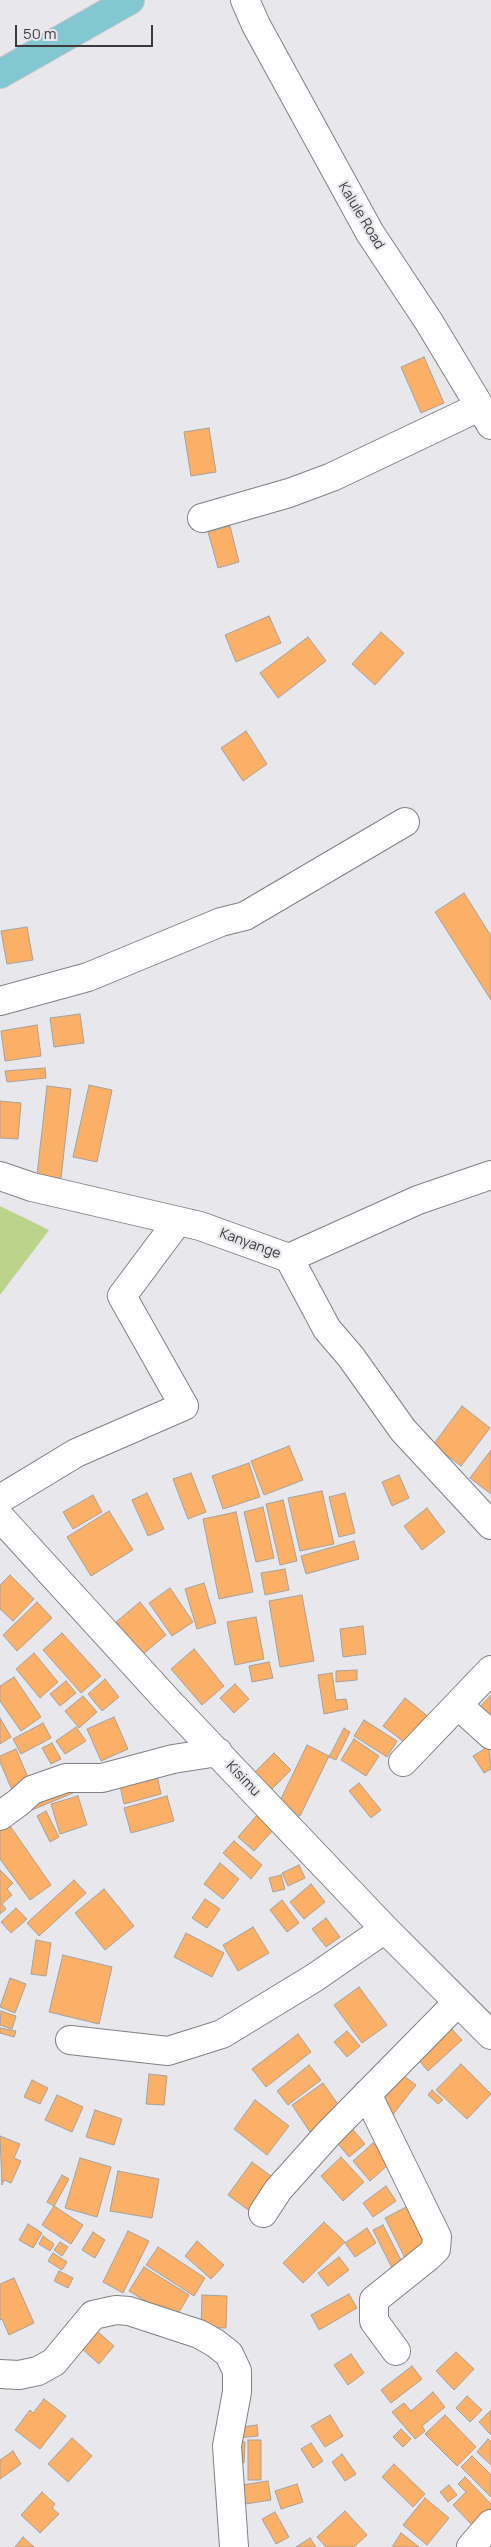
<!DOCTYPE html>
<style>
body{margin:0}
#map{position:relative;width:491px;height:2547px;overflow:hidden;background:#e8e7eb;font-family:Manrope,sans-serif}
canvas{display:block}
.scale{position:absolute;left:15px;top:25px;width:138px;height:22px;box-sizing:border-box;border:2px solid #3b3b3d;border-top:0;padding-left:6px;font-size:15px;line-height:18px;white-space:nowrap;color:#3b3b3d;-webkit-text-stroke:4px #e8e7eb;paint-order:stroke}
</style>
<div id="map">
<canvas width="491" height="2547"></canvas>
<div class="scale">50 m</div>
</div>
<script>
const context = document.querySelector('canvas').getContext('2d');
context.lineJoin = 'round';
function fill(path, color) { context.fillStyle = color; context.fill(path, 'evenodd'); }
const shape = rows => new Path2D(rows.map(r => 'M' + r).join(''));
function trace(path, color, width, dash) { context.strokeStyle = color; context.lineWidth = width; context.lineCap = dash ? 'butt' : 'round'; context.setLineDash(dash || []); context.stroke(path); }
function label(font, color, halo, rows, align = 'center') {
  context.font = font + ' Manrope,sans-serif'; context.lineWidth = 4.5; context.setLineDash([]); context.textBaseline = 'middle'; context.strokeStyle = halo; context.fillStyle = color; for (const [text, x, y, turn = 0] of rows) {
    context.save(); context.translate(x, y); context.rotate((+turn || 0) * Math.PI / 180); context.textAlign = isNaN(turn) ? turn : align; if (halo) context.strokeText(text, 0, 0); context.fillText(text, 0, 0); context.restore();
  }
}
fill(shape([
 [0,1206,49,1230,0,1295]
]), '#bbd48c');
const building = shape([
 [424,357,444,403,421,413,401,367,424,357],
 [209,428,216,472,191,476,184,432,209,428],
 [230,526,239,562,218,568,208,532,230,526],
 [269,616,281,643,236,662,225,635,269,616],
 [381,632,404,653,375,685,352,664,381,632],
 [308,637,326,661,278,698,260,673,308,637],
 [246,731,267,764,243,781,221,748,246,731],
 [464,893,491,936,491,1000,435,912,464,893],
 [27,927,33,960,7,964,1,931,27,927],
 [80,1014,84,1043,54,1047,50,1018,80,1014],
 [37,1025,41,1056,5,1061,1,1031,37,1025],
 [45,1068,46,1078,7,1082,5,1071,45,1068],
 [89,1085,112,1090,97,1162,73,1157,89,1085],
 [47,1086,71,1089,61,1178,37,1175,47,1086],
 [0,1101,21,1103,18,1139,0,1138,0,1101],
 [462,1406,490,1428,461,1466,433,1445,462,1406],
 [289,1446,303,1480,264,1495,251,1461,289,1446],
 [491,1450,491,1494,470,1478,491,1450],
 [249,1463,260,1497,223,1509,212,1476,249,1463],
 [191,1473,206,1512,188,1519,173,1479,191,1473],
 [399,1475,409,1498,392,1506,382,1482,399,1475],
 [322,1491,334,1544,300,1551,288,1498,322,1491],
 [147,1493,164,1529,148,1536,132,1500,147,1493],
 [345,1493,355,1533,339,1537,329,1497,345,1493],
 [93,1495,102,1512,73,1529,63,1512,93,1495],
 [283,1500,297,1561,280,1565,266,1504,283,1500],
 [263,1507,274,1558,256,1562,244,1512,263,1507],
 [427,1508,445,1532,422,1550,404,1526,427,1508],
 [109,1511,133,1550,91,1576,67,1537,109,1511],
 [236,1512,253,1592,219,1599,203,1519,236,1512],
 [354,1541,359,1559,306,1574,301,1556,354,1541],
 [285,1569,289,1590,265,1595,261,1573,285,1569],
 [10,1575,34,1599,13,1621,0,1609,0,1585,10,1575],
 [204,1583,216,1623,197,1629,185,1589,204,1583],
 [170,1588,193,1622,172,1636,149,1603,170,1588],
 [302,1595,314,1661,280,1667,269,1601,302,1595],
 [37,1602,52,1618,17,1651,3,1635,37,1602],
 [140,1602,166,1635,143,1654,116,1622,140,1602],
 [256,1617,264,1659,235,1665,227,1622,256,1617],
 [363,1626,366,1654,343,1657,340,1629,363,1626],
 [62,1633,101,1676,81,1693,43,1650,62,1633],
 [194,1649,224,1686,202,1705,171,1669,194,1649],
 [34,1653,58,1682,40,1698,16,1669,34,1653],
 [269,1662,273,1678,252,1682,249,1666,269,1662],
 [357,1670,357,1680,336,1682,336,1671,357,1670],
 [332,1673,336,1700,346,1699,348,1709,324,1714,318,1675,332,1673],
 [14,1677,41,1717,21,1731,0,1701,0,1686,14,1677],
 [105,1679,119,1697,102,1711,88,1694,105,1679],
 [66,1681,76,1693,60,1706,50,1694,66,1681],
 [235,1684,249,1699,234,1713,220,1698,235,1684],
 [491,1695,491,1724,476,1711,491,1695],
 [83,1696,97,1712,79,1728,65,1711,83,1696],
 [405,1698,430,1718,409,1746,383,1726,405,1698],
 [114,1717,128,1749,101,1761,87,1729,114,1717],
 [0,1718,11,1737,0,1744,0,1718],
 [364,1720,397,1741,387,1757,354,1736,364,1720],
 [43,1723,51,1738,21,1754,13,1739,43,1723],
 [76,1727,86,1741,65,1754,56,1741,76,1727],
 [344,1728,350,1732,336,1760,329,1757,344,1728],
 [354,1739,379,1756,366,1776,341,1760,354,1739],
 [52,1743,61,1759,51,1764,42,1748,52,1743],
 [307,1745,329,1756,300,1816,278,1805,307,1745],
 [489,1746,491,1769,484,1773,473,1756,489,1746],
 [16,1749,32,1787,14,1795,0,1762,0,1756,16,1749],
 [274,1753,291,1770,269,1792,252,1775,274,1753],
 [156,1771,161,1794,124,1804,119,1781,156,1771],
 [359,1783,381,1810,371,1818,349,1791,359,1783],
 [70,1785,73,1793,32,1810,29,1801,70,1785],
 [78,1796,87,1825,60,1834,51,1804,78,1796],
 [167,1796,174,1821,131,1833,124,1808,167,1796],
 [46,1811,59,1837,50,1842,37,1816,46,1811],
 [258,1814,275,1828,254,1851,238,1837,258,1814],
 [8,1823,51,1885,30,1900,0,1859,0,1828,8,1823],
 [234,1841,262,1865,251,1879,223,1853,234,1841],
 [220,1863,239,1879,223,1899,204,1884,220,1863],
 [299,1865,305,1878,288,1886,282,1873,299,1865],
 [0,1870,13,1883,7,1889,12,1895,2,1904,6,1909,0,1914,0,1870],
 [281,1875,285,1889,273,1892,269,1878,281,1875],
 [74,1880,86,1893,39,1936,27,1923,74,1880],
 [311,1884,325,1902,304,1919,290,1902,311,1884],
 [104,1889,134,1926,105,1950,75,1913,104,1889],
 [205,1899,220,1909,207,1928,192,1918,205,1899],
 [282,1900,299,1923,287,1932,270,1910,282,1900],
 [16,1908,27,1919,11,1933,1,1922,16,1908],
 [326,1918,340,1937,326,1947,312,1929,326,1918],
 [253,1927,269,1953,238,1971,223,1945,253,1927],
 [186,1933,224,1953,212,1977,174,1957,186,1933],
 [36,1940,51,1943,46,1976,31,1974,36,1940],
 [63,1955,112,1967,99,2024,49,2012,63,1955],
 [10,1978,26,1984,15,2013,0,2007,10,1978],
 [359,1987,387,2025,362,2043,334,2005,359,1987],
 [1,2011,16,2016,12,2029,0,2025,1,2011],
 [448,2025,462,2040,428,2071,414,2055,448,2025],
 [0,2028,16,2031,14,2037,0,2033,0,2028],
 [347,2031,360,2046,347,2057,334,2042,347,2031],
 [298,2034,311,2052,266,2087,252,2069,298,2034],
 [461,2064,491,2094,467,2119,436,2090,461,2064],
 [309,2065,321,2080,288,2105,277,2091,309,2065],
 [400,2073,416,2085,391,2117,375,2105,400,2073],
 [149,2074,167,2076,164,2105,146,2104,149,2074],
 [32,2080,48,2088,40,2104,24,2097,32,2080],
 [323,2083,342,2110,310,2132,292,2105,323,2083],
 [432,2090,443,2100,438,2104,428,2095,432,2090],
 [57,2095,83,2107,72,2132,45,2120,57,2095],
 [255,2100,289,2126,267,2155,234,2129,255,2100],
 [95,2110,122,2119,114,2145,86,2137,95,2110],
 [350,2126,365,2144,349,2157,334,2139,350,2126],
 [0,2136,20,2144,14,2158,21,2161,11,2183,4,2180,2,2185,0,2136],
 [373,2143,390,2163,370,2181,353,2161,373,2143],
 [341,2157,364,2182,343,2201,321,2176,341,2157],
 [80,2158,111,2167,97,2217,65,2208,80,2158],
 [252,2162,275,2179,251,2212,228,2195,252,2162],
 [118,2171,159,2179,152,2218,110,2211,118,2171],
 [62,2175,69,2179,54,2206,47,2202,62,2175],
 [386,2186,396,2201,373,2217,363,2203,386,2186],
 [54,2206,83,2225,71,2244,42,2225,54,2206],
 [408,2206,431,2253,408,2264,385,2218,408,2206],
 [324,2222,345,2242,303,2283,283,2263,324,2222],
 [28,2224,42,2233,33,2248,19,2240,28,2224],
 [383,2225,406,2270,396,2276,373,2230,383,2225],
 [367,2228,376,2243,355,2257,345,2243,367,2228],
 [128,2231,149,2241,123,2293,103,2282,128,2231],
 [93,2232,105,2240,95,2258,82,2250,93,2232],
 [43,2236,54,2244,50,2251,39,2244,43,2236],
 [197,2241,224,2265,211,2279,185,2256,197,2241],
 [60,2242,68,2247,62,2256,54,2250,60,2242],
 [158,2247,205,2278,194,2296,146,2265,158,2247],
 [53,2253,67,2262,62,2270,48,2261,53,2253],
 [339,2257,349,2270,328,2286,318,2273,339,2257],
 [144,2267,189,2295,175,2319,129,2291,144,2267],
 [59,2271,73,2278,68,2288,54,2281,59,2271],
 [14,2278,34,2323,9,2335,2,2319,0,2320,0,2284,14,2278],
 [349,2294,357,2308,319,2330,311,2315,349,2294],
 [202,2295,227,2296,226,2328,201,2327,202,2295],
 [97,2331,114,2346,99,2364,82,2349,97,2331],
 [456,2352,474,2369,454,2390,436,2371,456,2352],
 [351,2354,364,2373,348,2385,334,2365,351,2354],
 [412,2366,422,2379,391,2403,381,2390,412,2366],
 [433,2392,445,2407,422,2426,425,2431,415,2439,392,2412,404,2403,411,2411,433,2392],
 [467,2396,482,2410,470,2422,456,2408,467,2396],
 [44,2399,66,2416,40,2449,15,2430,30,2410,33,2413,44,2399],
 [491,2410,491,2435,479,2422,491,2410],
 [330,2415,343,2436,325,2447,311,2426,330,2415],
 [445,2415,476,2447,457,2466,425,2434,445,2415],
 [257,2425,258,2436,237,2438,236,2428,257,2425],
 [401,2429,411,2439,403,2447,393,2437,401,2429],
 [72,2438,92,2456,68,2482,48,2464,72,2438],
 [488,2439,491,2442,491,2465,477,2452,488,2439],
 [248,2440,261,2440,261,2480,248,2480,248,2440],
 [232,2441,245,2442,244,2463,230,2462,232,2441],
 [311,2443,323,2461,313,2468,301,2449,311,2443],
 [13,2451,21,2464,0,2479,0,2460,13,2451],
 [342,2454,356,2474,345,2481,332,2462,342,2454],
 [472,2456,491,2475,491,2497,461,2467,472,2456],
 [394,2464,425,2494,413,2507,382,2477,394,2464],
 [465,2477,491,2504,491,2508,473,2526,453,2505,466,2492,458,2484,465,2477],
 [268,2481,271,2500,239,2505,236,2486,268,2481],
 [297,2484,303,2502,281,2509,275,2491,297,2484],
 [449,2485,457,2495,448,2502,440,2492,449,2485],
 [42,2492,55,2504,52,2508,59,2514,40,2533,21,2515,42,2492],
 [425,2498,449,2518,427,2545,403,2525,425,2498],
 [345,2511,367,2535,354,2547,326,2547,317,2537,345,2511],
 [275,2512,289,2537,276,2544,262,2519,275,2512],
 [401,2533,419,2547,392,2547,401,2533],
 [23,2537,34,2547,15,2547,23,2537],
 [310,2538,316,2547,296,2547,310,2538]
]);
fill(building, '#fcaf66');
trace(building, '#a5a19e', 1);
const minor = shape([
 [245,0,256,25,370,233,429,322,491,425],
 [202,518,289,493,332,477,479,407],
 [0,1001,88,977,221,922,245,916,405,822],
 [0,1176,32,1187,200,1226,289,1258,418,1200,491,1175],
 [289,1258,327,1329,351,1357,403,1430,491,1525],
 [0,1499,76,1453,184,1406,122,1296,178,1221],
 [0,1517,167,1700,385,1929,491,2035],
 [458,1705,491,1735],
 [403,1762,491,1670],
 [0,1816,19,1802,32,1790,66,1778,102,1778,173,1759,218,1752],
 [70,2040,168,2051,222,2034,314,1978,385,1929],
 [367,2094,437,2237,436,2249,429,2256,374,2300,374,2321,396,2351],
 [263,2213,278,2190,329,2133,458,2002],
 [0,2374,19,2375,38,2371,54,2362,93,2315,116,2310,129,2311,199,2334,215,2343,229,2354,237,2371,237,2392,227,2446,234,2547],
 [471,2547,491,2524]
]);
const major = shape([
 [0,74,130,0]
]);
trace(minor, '#818084', 30);
trace(major, '#c4c4c5', 30);
trace(minor, '#fff', 28);
trace(major, '#83c7d3', 28);
label('14px', '#3b3b3d', '#e8e7eb', [
 ["Kalule Road",361,216,59],
 ["Kanyange",250,1244,20],
 ["Kisimu",243,1779,46]
]);
</script>
